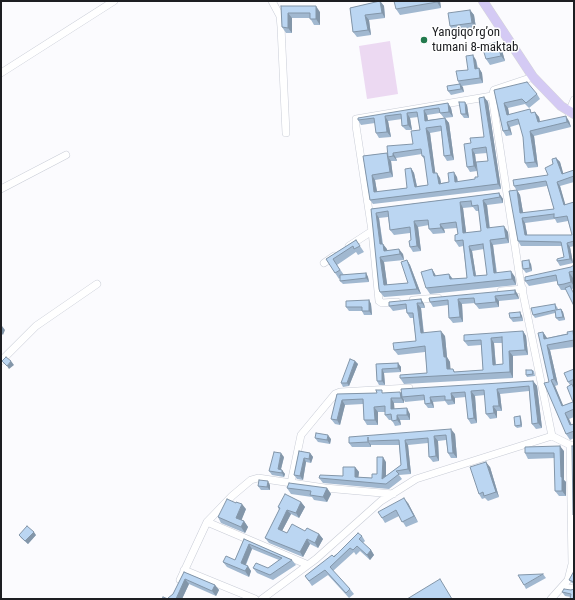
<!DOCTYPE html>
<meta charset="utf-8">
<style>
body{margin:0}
#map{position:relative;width:575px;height:600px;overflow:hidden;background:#fbfbfe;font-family:"Roboto Condensed",sans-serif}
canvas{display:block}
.frame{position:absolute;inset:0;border:2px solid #1d1e22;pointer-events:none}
</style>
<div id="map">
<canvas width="575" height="600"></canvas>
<div class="frame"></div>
</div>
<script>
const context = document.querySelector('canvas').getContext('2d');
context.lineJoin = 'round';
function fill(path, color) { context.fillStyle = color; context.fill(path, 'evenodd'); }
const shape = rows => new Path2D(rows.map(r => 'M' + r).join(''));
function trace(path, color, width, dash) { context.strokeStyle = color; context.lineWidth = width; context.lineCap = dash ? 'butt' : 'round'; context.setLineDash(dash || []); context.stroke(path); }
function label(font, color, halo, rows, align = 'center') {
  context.font = font + ' "Roboto Condensed",sans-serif'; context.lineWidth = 3; context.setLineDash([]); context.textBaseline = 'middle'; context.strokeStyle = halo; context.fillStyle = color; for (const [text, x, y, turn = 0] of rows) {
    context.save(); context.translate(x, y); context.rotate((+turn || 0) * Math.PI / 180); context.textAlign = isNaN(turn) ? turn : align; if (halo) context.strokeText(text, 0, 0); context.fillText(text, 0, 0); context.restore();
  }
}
fill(shape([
 [390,41,398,94,367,99,359,46]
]), '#ecd9f2');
const minor = shape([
 [272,1,280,16,281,27,286,133],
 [1,73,114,1],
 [533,77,494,90,492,96,520,279,552,436],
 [569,112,574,100],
 [1,189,66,155],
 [349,246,372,231],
 [324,263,334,256],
 [501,291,523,289],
 [413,300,438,298],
 [397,302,382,303,379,301,372,231,356,126,356,119,492,96],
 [1,361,36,326,97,284],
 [291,483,301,435,335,394,340,392,409,388],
 [207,522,306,564],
 [184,570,255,599],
 [180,580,207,522,232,496,251,480,258,478,325,488,393,494],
 [564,587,574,589],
 [262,599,316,559,381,501,416,479,552,436,570,445,574,445],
 [551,599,568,580,572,564,570,445]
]);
const major = shape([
 [483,1,533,77,561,106,574,114]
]);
trace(minor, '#c8ccd6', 8);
trace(major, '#d6d6d7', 10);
trace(minor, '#fff', 7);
trace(major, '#d4caf4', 9);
fill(shape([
 [380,1,384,6,385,18,369,20,371,35,357,37,353,32,350,8],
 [440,1,441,8,400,15,396,9],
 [281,6,320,12,320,25,314,25,310,18,292,18,292,33,286,33,282,27],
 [470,10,474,15,476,28,454,32,450,26],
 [497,42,501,47,505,61,490,65,486,59],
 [476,60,478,68,479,68,482,73,483,83,462,86,464,92,451,95,448,91,459,84,458,81],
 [494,90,537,94,540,99,529,108,525,104,508,108,509,114,533,113,539,117,540,122,569,121,571,127,534,136,538,167,528,168,525,163,523,137,520,124,510,127,512,135,506,136,503,131],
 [484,97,488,102,501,189,373,204,370,200,363,156,387,153,413,144,420,130,418,117,410,118,412,130,406,130,402,126,402,119,388,121,391,137,379,138,376,133,375,123,361,125,358,120,448,103,451,108,453,117,444,118,440,113,427,115,428,120,445,118,449,123,454,160,447,161,444,156,441,131,430,133,435,173,440,178,441,183,449,182,457,177,458,182,475,179,478,177,488,161,487,153,475,154,477,171,470,172,467,167,471,143,484,137],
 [422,154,422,156,425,160,428,185,417,186,414,173,411,168,407,188,377,192,375,180,393,177,391,161,397,161,396,158],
 [467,105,469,118,464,118,461,114],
 [556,158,560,162,563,174,574,170,574,182,560,186,565,205,574,202,574,246,570,247,573,263,560,266,557,261,564,257,562,246,521,246,518,241,517,190,520,195,523,213,554,209,547,186,517,191,514,186,548,175,553,164],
 [555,219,557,223,568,221,572,235,527,235,525,223],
 [499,193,503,199,503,203,487,205,490,228,508,232,509,243,493,245,497,273,515,277,516,285,430,294,426,288,432,269,436,276,449,274,453,279,467,278,463,246,459,247,455,241,458,234,457,228,444,229,445,233,433,234,429,229,429,225,418,227,421,251,413,252,410,247,411,240,410,233,394,235,390,230,388,217,379,218,383,244,387,250,403,254,404,260,384,262,387,285,408,283,407,260,410,265,421,294,384,297,380,292,371,209],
 [473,207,476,211,479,211,481,231,466,233,463,208],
 [484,249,487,275,476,276,472,251],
 [356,240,364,252,358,255,356,252,337,265,344,275,366,273,368,277,369,282,343,284,340,281,340,278,339,279,326,259],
 [531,264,532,271,526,273,523,269],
 [571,267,574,271,574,277,573,278,574,283,574,288,572,289,566,290,561,290,558,285,557,281,529,286,525,281],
 [515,290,518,295,519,299,499,301,499,307,479,309,475,304,475,303,462,304,463,322,453,323,449,318,448,305,433,307,430,302],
 [421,299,424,304,425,308,421,308,424,333,445,336,447,357,450,362,450,369,453,369,455,372,483,370,481,345,468,346,464,341,523,331,526,336,528,355,513,356,513,378,404,384,400,378,427,373,425,352,398,355,394,350,416,341,413,318,410,318,407,313,406,309,393,311,389,306],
 [494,343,502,343,503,364,496,365],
 [369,300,371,304,372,315,364,315,362,311,349,311,346,307],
 [555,304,557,307,558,309,561,309,563,312,565,320,559,321,556,318,555,313,535,318,533,315],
 [520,312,522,316,523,321,513,322,510,318],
 [543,332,547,338,574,332,574,347,550,350,558,385,555,386,563,406,573,402,570,385,568,382,574,369,574,384,572,385,574,387,574,417,569,419,572,425,574,424,574,438,570,440,566,434,549,382],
 [355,361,358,364,349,386,343,387,341,383],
 [398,363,401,367,401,372,384,373,385,385,379,385,377,381,376,364],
 [532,370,534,371,535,376,527,377,526,375],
 [533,381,537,386,542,428,536,429,532,424,529,391,500,394,502,411,497,411,497,418,490,419,486,414,485,395,475,396,477,423,471,424,468,419,466,397,455,398,455,404,448,405,445,401,433,402,434,408,428,408,425,404,425,400,405,402,404,400,404,403,394,403,394,409,410,414,410,420,400,420,401,425,395,426,392,420,389,420,385,415,385,412,378,412,378,425,367,425,364,420,363,404,345,405,340,425,335,424,331,419,337,394,384,393,401,393],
 [520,416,521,418,522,427,517,428,515,426],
 [455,434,457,458,451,458,448,453,446,440,438,441,439,461,433,462,429,457,428,443,408,445,411,474,399,475,402,479,389,489,323,483,319,478,343,476,355,467,359,472,358,477,372,478,377,474,386,462,386,476,401,465,399,445,371,445,371,447,352,447,349,443],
 [315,438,331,439,330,444,318,442],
 [299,451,310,453,313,457,311,463,306,462,303,480,297,479,294,475],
 [564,451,564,480,566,482,566,496,559,496,555,491,555,458,528,459,525,453],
 [284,457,281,469,285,474,284,477,272,475,269,471],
 [490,467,499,497,488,501,485,498,482,499,479,494],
 [270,485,270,490,261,490,258,486],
 [287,488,327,488,331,494,327,502,314,500,312,497,291,494],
 [301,502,305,507,299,518,291,514,282,531,287,533,305,531,319,534,323,539,318,548,310,544,303,557,269,543,265,538,279,510,278,507],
 [408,503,418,522,406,527,399,516,385,523,382,518],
 [246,509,241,520,244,521,248,527,245,533,221,523,218,517],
 [19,535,36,535,28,544,21,538],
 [362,536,365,541,363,543,371,550,374,555,370,560,360,551,356,555,354,552,333,571,350,589,354,594,349,598,328,575,312,586,305,576],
 [244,539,292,560,296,565,273,580,257,573,253,568,268,568,279,560,252,549,246,565,251,571,249,577,227,567,223,562,235,560],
 [574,571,574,584,572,583,569,580],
 [184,572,215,585,219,590,216,596,189,584,182,599,169,599,168,598,173,594],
 [543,574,546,578,526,589,524,585],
 [574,589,571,597,565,596,562,592]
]), '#a1b8d0');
fill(shape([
 [380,1,384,6,385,18,382,13],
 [437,1,440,1,441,8,437,2],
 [316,6,320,12,320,25,316,19],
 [470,10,474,15,476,28,472,23],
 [288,13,292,18,292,33,288,28],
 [365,15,369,20,371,35,368,30],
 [497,42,501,47,505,61,501,56],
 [473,55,476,60,478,74,475,69],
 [479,68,482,73,483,83,480,78],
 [460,84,463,87,464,92,461,89],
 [484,97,488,102,501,189,498,184],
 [465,102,467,105,469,118,466,114],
 [448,103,451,108,453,117,449,112],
 [504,103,508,108,510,120,507,115],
 [424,110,427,115,429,126,425,121],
 [535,112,539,117,541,127,538,122],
 [407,113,410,118,412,130,408,125],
 [385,116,388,121,391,137,387,132],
 [566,116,569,121,571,127,567,122],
 [445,118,449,123,454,160,451,155],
 [507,122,510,127,512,135,509,130],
 [426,128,430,133,436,178,433,173],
 [530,131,534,136,538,167,535,162],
 [472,149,475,154,477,171,474,166],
 [393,153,396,158,397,161,393,156],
 [388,157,391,161,393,177,390,172],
 [556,158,560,162,565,179,562,174],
 [411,168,414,173,418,192,415,187],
 [454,172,457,177,458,187,455,182],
 [437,173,440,178,442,188,439,184],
 [372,175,375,180,378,197,374,192],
 [557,182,560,186,567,210,564,205],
 [517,190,520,195,524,218,520,213],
 [499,193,503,199,503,203,500,197],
 [483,200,487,205,490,234,487,228],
 [460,202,463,208,467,239,463,233],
 [376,213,379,218,383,250,380,244],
 [522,218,525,223,528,239,525,235],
 [414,221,418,227,421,251,417,246],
 [440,224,444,229,445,233,441,228],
 [504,226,508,232,509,243,506,238],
 [490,240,493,245,497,279,494,273],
 [567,243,570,247,573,263,570,259],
 [383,244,387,249,388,256,384,251],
 [469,246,472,251,477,282,474,276],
 [399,249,403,254,404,260,400,254],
 [380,257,384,262,388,290,384,285],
 [407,260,410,265,421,294,417,289],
 [529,260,531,264,532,271,530,268],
 [432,269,435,274,438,281,434,276],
 [511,271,515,277,516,285,512,279],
 [569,272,573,278,574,286,571,282],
 [366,273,368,277,369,282,366,278],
 [449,274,453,280,450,279],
 [515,290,518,295,519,299,515,294],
 [495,296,499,301,499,307,496,302],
 [421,299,424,304,425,308,422,303],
 [458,299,462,304,463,322,460,317],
 [369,300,371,304,372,315,369,311],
 [417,303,421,308,424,339,421,333],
 [561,309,563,312,565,320,563,317],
 [520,312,522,316,523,321,521,317],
 [2,326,5,330,3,335,1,333,1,329],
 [441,331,445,336,447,357,450,362,451,374,447,369,444,357],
 [523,331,526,336,528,355,525,350],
 [543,332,547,338,548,345,544,339],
 [491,338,494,343,496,370,493,365],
 [547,345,550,350,558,385,554,379],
 [509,351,513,356,513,378,510,372],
 [11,361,14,365,9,369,7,366],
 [355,361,358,364,349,386,347,383],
 [398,363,401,367,401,372,398,368],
 [382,369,384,373,385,385,382,381],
 [551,380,555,386,566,412,562,406],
 [533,381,537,386,542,428,538,423],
 [497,389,500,394,502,411,499,406],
 [471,391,475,396,477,423,474,418],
 [400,392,404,397,402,397,404,400,404,403,401,398],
 [451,393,455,398,455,404,452,400],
 [430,397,433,402,434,408,431,403],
 [391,398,394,403,395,414,391,409],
 [342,400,345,405,340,425,337,420],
 [493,406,497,411,497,418,494,413],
 [374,407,378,412,378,425,375,420],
 [407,408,410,414,410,420,407,415],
 [565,413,569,419,574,431,570,425],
 [397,415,400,420,401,425,397,420],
 [520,416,521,418,522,427,521,425],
 [451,429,455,434,457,458,453,453],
 [328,435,331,439,330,444,327,440],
 [434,436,438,441,439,461,436,456],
 [405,440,408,445,411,474,408,469],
 [368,441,371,445,371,447,368,442],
 [560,446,564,451,564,480,566,482,566,496,562,491,561,477],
 [281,453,284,457,280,473,278,469],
 [310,453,313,457,311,463,309,459],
 [383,457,386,462,386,483,382,479],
 [304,458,306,462,303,480,300,476],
 [486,462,490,467,499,497,496,492],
 [355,467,359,472,358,481,355,477],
 [282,470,285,474,284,477,282,473],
 [268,481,270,485,270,490,267,487],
 [327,488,331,494,327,502,323,497],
 [404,498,408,503,418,522,414,516],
 [301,502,305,507,299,518,296,513],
 [242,504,246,509,240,524,236,518],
 [287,510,291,514,281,533,278,529],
 [244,521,248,527,245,533,241,527],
 [34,532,36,535,28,544,25,541],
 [319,534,323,539,318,548,315,543],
 [307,539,310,544,303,557,300,552],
 [249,544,252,549,244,568,241,563],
 [371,550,374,555,370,560,367,555],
 [248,566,251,571,249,577,245,571],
 [185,579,189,584,182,599,176,599],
 [215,585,219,590,216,596,212,591]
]), '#8396a9');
const building = shape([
 [380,1,382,13,365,15,368,30,353,32,350,8,380,1],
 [394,1,437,1,437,2,396,9,394,1],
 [281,6,316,6,316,19,310,19,310,13,288,13,288,28,282,27,281,6],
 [470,10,472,23,450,26,448,13,470,10],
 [497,42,501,56,486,59,482,46,497,42],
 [473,55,475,69,479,68,480,78,458,81,456,71,468,70,466,56,473,55],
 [527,82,537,94,526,103,522,99,504,103,507,115,530,109,531,113,535,112,538,122,566,116,567,122,530,131,535,162,525,163,523,137,518,119,507,122,509,130,503,131,494,90,527,82],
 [460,84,461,89,448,91,447,86,460,84],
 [484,97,498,184,370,200,363,156,387,153,390,172,372,175,374,192,407,188,405,169,411,168,415,187,428,185,424,156,422,156,421,149,393,153,393,156,388,157,387,146,413,144,411,131,420,130,417,112,407,113,408,125,402,126,401,114,385,116,387,132,376,133,374,118,358,120,358,118,448,103,449,112,440,113,439,108,424,110,425,121,445,118,451,155,444,156,441,126,426,128,433,173,437,173,439,184,449,182,448,173,454,172,455,182,475,179,475,177,478,177,476,162,488,161,486,147,472,149,474,166,467,167,464,144,471,143,470,138,484,137,479,98,484,97],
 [459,102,465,102,466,114,461,114,459,102],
 [556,158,562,174,574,170,574,176,557,182,564,205,574,202,574,241,567,243,570,259,557,261,557,259,564,257,561,242,518,241,509,191,517,190,520,213,554,209,546,181,514,186,513,180,548,175,545,168,553,164,552,159,556,158],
 [554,214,554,218,567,216,572,235,525,235,522,218,554,214],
 [499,193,500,197,483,200,487,228,504,226,506,238,490,240,494,273,511,271,512,279,426,288,421,272,432,269,434,276,449,274,450,279,467,278,463,240,455,241,455,235,458,234,456,222,440,224,441,228,429,229,428,220,414,221,417,246,410,247,409,241,411,240,410,227,390,230,388,211,376,213,380,244,383,244,384,251,399,249,400,254,380,257,384,285,408,283,401,262,407,260,417,289,380,292,379,289,371,209,499,193],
 [471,201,472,206,478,205,481,231,463,233,460,202,471,201],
 [483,244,487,275,474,276,469,246,483,244],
 [356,240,360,246,354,249,353,246,333,259,340,270,335,273,326,259,356,240],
 [529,260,530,268,523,269,522,261,529,260],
 [574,265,574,271,569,272,571,282,564,284,558,285,556,275,525,281,525,277,571,267,574,265],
 [366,273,366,278,340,281,340,275,366,273],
 [570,286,574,294,574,306,565,288,570,286],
 [515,290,515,294,495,296,496,302,475,304,474,298,458,299,460,317,449,318,448,300,430,302,429,298,515,290],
 [421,299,422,303,417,303,421,333,441,331,444,357,446,357,447,369,453,369,454,372,483,370,481,340,464,341,464,335,523,331,525,350,509,351,510,372,400,378,400,375,427,373,425,346,394,350,393,343,416,341,413,313,407,313,406,304,389,306,389,302,421,299],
 [502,337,503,364,493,365,491,338,502,337],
 [369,300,369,311,362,311,362,307,346,307,346,301,369,300],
 [555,304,556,310,561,309,563,317,556,318,555,310,533,315,531,308,555,304],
 [520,312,521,317,510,318,509,313,520,312],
 [573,331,574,340,547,345,554,379,551,380,562,406,573,402,567,387,572,384,574,389,574,409,565,413,570,425,574,424,574,431,566,434,544,383,549,382,538,333,543,332,544,339,568,334,567,332,573,331],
 [6,357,11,361,7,366,2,361,6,357],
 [350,359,355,361,347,383,341,383,350,359],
 [398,363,398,368,382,369,382,381,377,381,376,364,398,363],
 [574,369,574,379,568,382,564,373,574,369],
 [526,370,532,370,533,374,526,375,526,370],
 [533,381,538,423,532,424,529,386,497,389,499,406,493,406,494,413,486,414,484,390,471,391,474,418,468,419,465,392,451,393,452,400,445,400,445,396,430,397,431,403,425,404,424,395,402,397,401,389,533,381],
 [376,390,382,390,382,393,400,392,401,398,391,398,391,409,407,408,407,415,397,415,397,420,392,421,391,414,385,415,385,406,374,407,375,420,364,420,363,399,342,400,337,420,331,419,337,394,377,393,376,390],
 [520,416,521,425,515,426,514,417,520,416],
 [451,429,453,453,448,453,446,435,434,436,436,456,429,457,428,438,405,440,408,469,396,471,399,474,386,484,319,478,320,475,343,476,343,467,355,467,355,477,372,478,372,474,377,474,377,457,383,457,382,479,401,465,399,440,368,441,368,437,368,442,349,443,349,437,451,429],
 [316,433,328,435,327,440,315,438,316,433],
 [560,446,561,477,562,477,562,491,555,491,554,453,525,453,525,447,560,446],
 [572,446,574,446,574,515,573,515,572,446],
 [299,451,310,453,309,459,304,458,300,476,294,475,299,451],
 [274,452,281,453,278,469,282,470,282,473,269,471,274,452],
 [486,462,496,492,484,496,483,492,479,494,470,467,486,462],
 [259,480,268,481,267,487,258,486,259,480],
 [289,483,327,488,323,497,310,495,311,491,287,488,289,483],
 [285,494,301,502,296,513,287,510,278,529,287,533,292,524,305,531,307,528,319,534,315,543,307,539,300,552,265,538,280,508,278,507,285,494],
 [404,498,414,516,402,522,396,510,382,518,378,512,404,498],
 [227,499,236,503,236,502,242,504,236,518,244,521,241,527,218,517,227,499],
 [27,526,34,532,25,541,19,535,27,526],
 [358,533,362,536,359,539,371,550,367,555,357,546,353,550,350,548,330,567,350,589,346,593,325,570,309,581,305,576,332,555,334,557,358,533],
 [244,539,292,560,270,575,253,568,256,563,268,568,282,558,249,544,241,563,248,566,245,571,223,562,226,556,235,560,244,539],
 [574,571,574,582,569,580,574,571],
 [184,572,215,585,212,591,185,579,176,599,170,599,168,598,173,594,184,572],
 [543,574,524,585,518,575,543,574],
 [440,579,452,599,407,599,440,579],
 [564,589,571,590,574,589,574,599,570,599,571,594,562,592,564,589],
 [163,597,168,599,162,599,163,597]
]);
fill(building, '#bbd6f2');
trace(building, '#8396a9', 1);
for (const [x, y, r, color] of [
 [424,40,4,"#237a4e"]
]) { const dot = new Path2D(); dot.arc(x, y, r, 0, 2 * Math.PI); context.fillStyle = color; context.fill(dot); trace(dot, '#fff', 1.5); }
label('13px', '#1d1e22', '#fff', [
 ["Yangiqo’rg’on",432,33],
 ["tumani 8-maktab",432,48]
], 'left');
</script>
